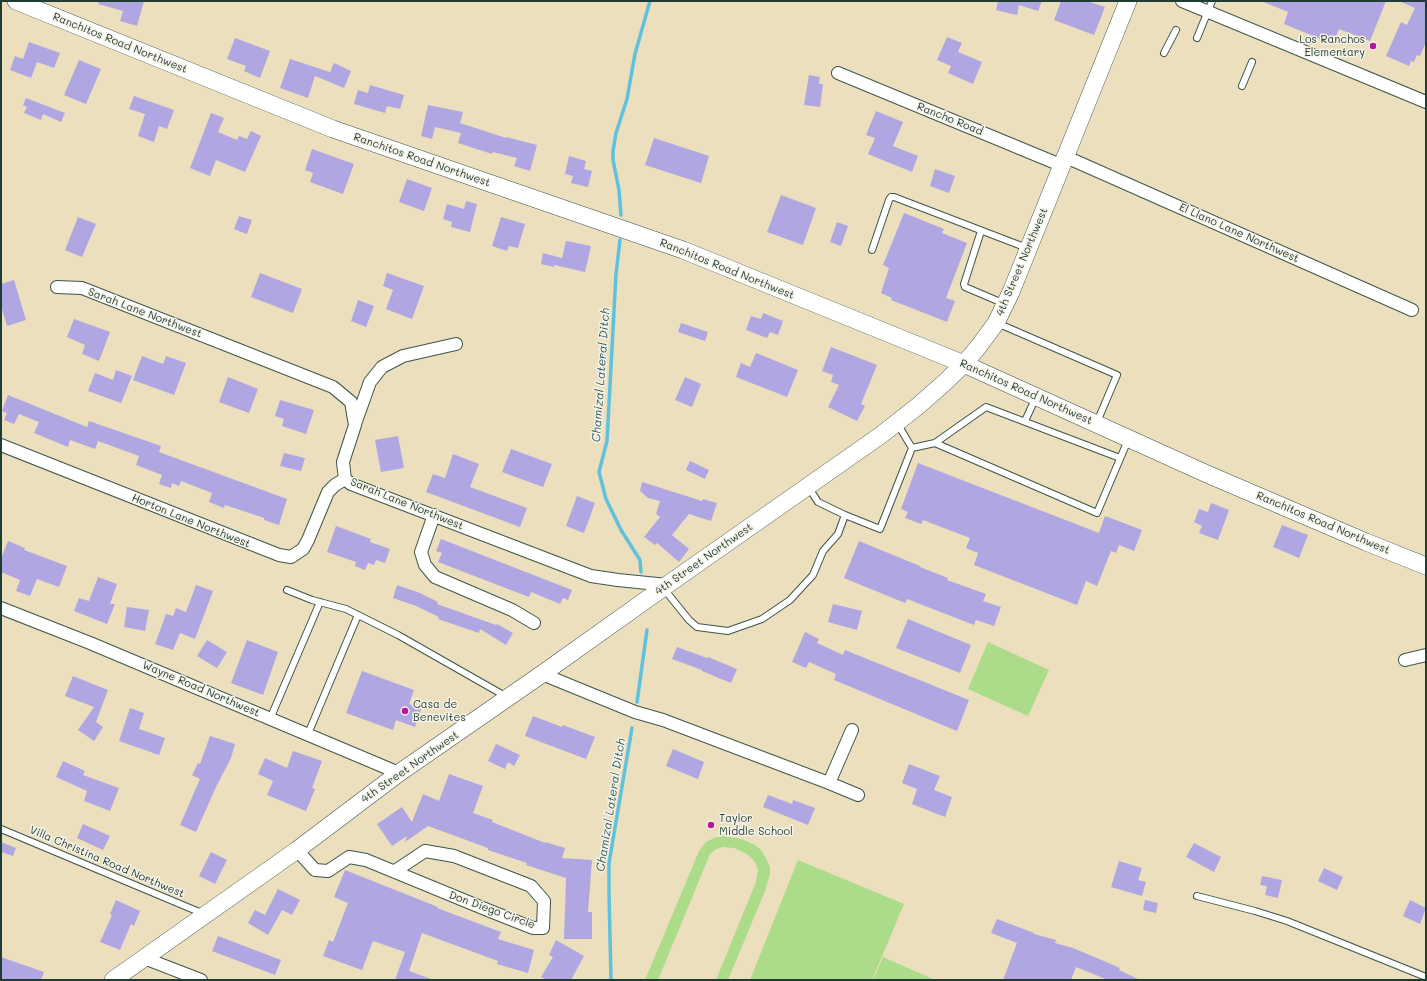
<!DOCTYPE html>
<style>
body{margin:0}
#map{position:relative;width:1427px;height:981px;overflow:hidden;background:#ebdfbd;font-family:Mali,sans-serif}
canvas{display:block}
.frame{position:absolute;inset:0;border:2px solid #1f3d34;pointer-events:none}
</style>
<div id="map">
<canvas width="1427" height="981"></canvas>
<div class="frame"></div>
</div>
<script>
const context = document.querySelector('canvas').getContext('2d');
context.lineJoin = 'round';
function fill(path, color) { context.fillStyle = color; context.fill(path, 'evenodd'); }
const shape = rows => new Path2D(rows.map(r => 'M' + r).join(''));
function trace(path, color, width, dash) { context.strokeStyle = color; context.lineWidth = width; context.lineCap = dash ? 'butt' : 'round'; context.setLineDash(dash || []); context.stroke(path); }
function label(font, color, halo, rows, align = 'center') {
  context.font = font + ' Mali,sans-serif'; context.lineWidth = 3; context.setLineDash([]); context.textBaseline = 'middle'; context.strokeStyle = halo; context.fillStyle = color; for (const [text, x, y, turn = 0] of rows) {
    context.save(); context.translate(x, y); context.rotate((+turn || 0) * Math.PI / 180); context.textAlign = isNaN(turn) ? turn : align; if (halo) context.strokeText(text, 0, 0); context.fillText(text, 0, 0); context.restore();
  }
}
fill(shape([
 [988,642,1049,670,1028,716,968,689],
 [723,836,742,839,755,845,761,850,766,858,770,867,770,874,765,891,728,980,716,980,756,882,758,870,755,862,747,854,734,848,723,847,716,849,710,854,658,980,645,980,699,851,706,842,714,838],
 [798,860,904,904,872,980,750,980],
 [883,957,935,980,873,980]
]), '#acdb89');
trace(shape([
 [621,215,619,190,613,160,613,151,616,133,627,99,635,54,650,1],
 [620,240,616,274,607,441,599,472,606,499,621,530,640,560,641,572],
 [637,702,647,630],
 [611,980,609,893,609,863,632,728]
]), '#5fc2dd', 3.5);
fill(shape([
 [99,1,144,1,137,26,120,21,123,11,98,4],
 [998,1,1042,1,1038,11,1019,5,1017,15,996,10],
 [1061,1,1087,1,1105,7,1094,35,1054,20],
 [1261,1,1386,1,1370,41,1339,29,1333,44,1284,24,1288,12],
 [1399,1,1426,1,1426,42,1420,56,1417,55,1414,62,1411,61,1409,66,1386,56,1401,22,1407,25,1415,8],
 [947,37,962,43,958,52,982,62,973,84,948,73,951,66,937,60],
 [235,38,270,51,260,78,244,71,246,66,227,59],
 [29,42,60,53,54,68,37,62,31,78,10,70,15,56,23,59],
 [290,59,330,72,334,63,351,71,344,88,315,76,308,98,280,88],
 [79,60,101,69,86,104,64,95],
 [809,75,820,77,819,84,823,84,820,107,804,105],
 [370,85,404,95,400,109,387,106,385,113,354,104,358,90,368,93],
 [134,96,174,110,167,129,159,126,154,142,138,136,145,114,129,109],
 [26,98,65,113,61,122,43,114,41,120,24,113,27,107,23,105],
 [428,105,463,112,460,123,506,138,506,137,537,145,530,171,514,166,517,158,493,152,492,154,458,143,461,133,435,127,432,139,421,136],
 [876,111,903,122,893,146,918,156,912,172,868,154,875,138,866,135],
 [211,113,224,118,218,132,237,140,239,136,247,139,251,131,261,136,245,172,216,160,210,176,190,168],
 [654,138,709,156,701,183,645,165],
 [312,149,354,164,343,194,310,182,313,173,305,170],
 [569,156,586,161,584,169,592,171,588,187,571,183,573,176,565,174],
 [935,169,955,176,949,193,930,186],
 [407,179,432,188,424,211,399,202],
 [781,195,816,208,803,245,767,232],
 [466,201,477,204,470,232,451,227,452,222,443,219,447,204,464,209],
 [904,213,944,229,942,233,967,243,946,298,955,301,947,322,891,300,892,298,881,293,889,268,883,265],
 [239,216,252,220,247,234,234,229],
 [78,217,96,224,82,257,65,250],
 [501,217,525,224,518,248,509,246,507,251,492,246],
 [837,222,848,226,841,246,830,242],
 [566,241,591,246,585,272,554,265,554,267,541,264,543,253,562,258],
 [260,273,302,289,293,313,251,297],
 [387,273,424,286,412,319,386,309,393,290,383,286],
 [14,280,26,320,7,326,1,306,1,284],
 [358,300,374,306,366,327,351,321],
 [763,313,783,321,778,335,770,332,767,338,746,330,751,316,761,319],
 [74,319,110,332,99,361,82,354,85,345,67,337],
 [681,323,708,332,705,341,678,332],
 [831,347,877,365,861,404,865,406,857,421,828,407,839,385,831,382,833,375,822,371],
 [756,353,798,370,787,397,736,377,741,363,750,367],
 [142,356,163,364,166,356,186,363,174,395,133,380],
 [116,370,132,376,121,403,88,391,95,373,113,380],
 [228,377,258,389,249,413,219,402],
 [685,377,701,384,692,407,675,400],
 [8,395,87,427,89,421,161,446,159,452,287,499,279,525,264,520,264,518,225,505,224,508,209,502,212,493,181,481,179,486,172,483,171,488,159,484,162,475,136,465,139,456,98,441,95,449,70,440,68,447,34,433,39,422,19,414,14,424,4,420,7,413,2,411],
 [280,400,314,410,306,434,282,426,284,419,275,416],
 [398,436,404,468,381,472,375,440],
 [511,449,552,464,543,487,502,472],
 [284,453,305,458,301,471,280,466],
 [453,454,479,464,470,487,527,508,520,527,426,492,433,474,445,478],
 [690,461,709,470,705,479,686,470],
 [918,463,1099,533,1105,516,1142,530,1134,551,1119,545,1116,553,1111,551,1097,586,1086,581,1077,605,974,565,978,553,966,548,970,538,923,520,921,524,905,518,908,512,901,509],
 [642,482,702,501,703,499,717,503,711,521,689,514,672,535,689,549,679,562,657,543,655,545,644,537,660,517,656,514,660,501,648,498,640,491],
 [577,496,595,503,584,533,566,526],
 [1211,503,1229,510,1218,540,1199,533,1202,526,1194,522,1199,509,1208,512],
 [1282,525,1308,535,1299,558,1273,547],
 [336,526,371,539,370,542,390,549,385,563,376,560,374,565,368,563,365,570,355,566,356,562,327,552],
 [441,539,572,590,568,600,563,598,560,604,531,592,529,597,438,562,442,553,436,551],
 [8,541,25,548,24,550,67,566,59,587,37,579,30,596,16,591,20,580,1,572,1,559],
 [859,541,920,566,920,567,948,578,947,580,986,594,983,601,1001,607,994,626,976,620,974,625,907,599,905,603,844,578],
 [98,577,117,584,110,604,115,604,107,624,74,611,79,598,89,601],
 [196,585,213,591,195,639,180,633,173,650,155,644,166,614,173,616,176,608,186,612],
 [397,585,420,593,438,602,437,604,496,625,497,624,513,633,506,645,480,629,479,633,438,619,439,617,416,606,393,598],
 [833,604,862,611,857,630,828,622],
 [127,607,149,610,145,631,124,627],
 [908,619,971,645,960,673,896,648],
 [805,632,819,639,817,643,843,655,845,650,969,700,957,731,834,680,836,674,809,662,806,668,792,662],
 [207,640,227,652,217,668,197,656],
 [247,640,278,652,263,695,231,683],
 [677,647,707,658,708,657,737,669,731,683,702,671,702,670,672,659],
 [362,671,414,690,409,704,421,709,415,727,396,720,393,730,346,713],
 [73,676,108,690,96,722,103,727,94,741,78,730,94,707,65,696],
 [130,708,144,713,139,729,165,738,159,755,119,741],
 [533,716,562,727,563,725,595,737,586,759,525,736],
 [210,736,235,744,231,758,216,787,196,832,180,825,200,779,192,775,198,763,200,764],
 [496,744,520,755,514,766,508,762,505,769,488,761],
 [673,749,704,762,698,779,666,766],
 [293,751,322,761,312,788,315,789,306,811,267,795,273,781,258,774,265,758,287,768],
 [63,761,85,771,83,775,119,788,110,811,84,801,87,791,56,777],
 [909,764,940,776,934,790,952,797,945,817,912,804,917,789,902,783],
 [449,774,483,786,473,813,493,820,492,822,545,843,545,842,565,848,562,858,592,860,588,912,592,912,592,939,564,939,566,878,526,865,527,863,488,850,488,848,428,826,405,842,407,836,392,846,377,824,402,807,412,822,423,794,439,801],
 [768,795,792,804,793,800,815,808,808,825,763,807],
 [83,824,110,836,103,850,77,838],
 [1,842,16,848,13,856,1,852],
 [1194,843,1221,857,1214,872,1186,857],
 [211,852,227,860,215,884,199,876],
 [1119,861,1142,868,1138,880,1146,882,1142,896,1111,887],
 [1324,868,1343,877,1337,890,1318,881],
 [345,870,438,907,437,908,501,932,498,939,534,950,528,973,497,964,498,961,422,933,409,971,431,979,431,980,395,980,405,952,373,941,362,970,323,956,329,940,333,942,348,903,334,897],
 [1262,876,1282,880,1278,898,1265,895,1267,886,1260,885],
 [278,889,300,900,292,915,282,910,268,935,248,923,255,910,265,915],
 [116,900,140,911,134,926,131,924,120,950,100,942,112,915,110,914],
 [1145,900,1158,903,1156,913,1143,910],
 [1410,900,1426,908,1420,924,1403,916],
 [997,919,1034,933,1034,934,1056,940,1055,943,1073,948,1104,961,1120,968,1119,970,1140,980,1108,980,1076,967,1071,980,1003,980,1017,943,991,933],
 [218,936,281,960,275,975,212,951],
 [556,940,584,956,571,980,547,980,541,977,553,957,549,955],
 [1,957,44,972,41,980,1,980]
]), '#b0a7e2');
const lane = shape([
 [1197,38,1212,1],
 [1164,53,1176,30],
 [1242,86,1252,62],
 [981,231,964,284,965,287,1005,304],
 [872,250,889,200,891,197,894,197,1027,248],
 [997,323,1117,375,1097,422],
 [1025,421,1036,397],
 [935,443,986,407,1120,458],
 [912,448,935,443,1097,513,1128,440],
 [809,488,818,502,845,515,880,529,912,448,897,423],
 [664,589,689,620,697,627,728,631,762,619,790,600,813,575,823,551,838,534,845,515],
 [287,590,312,600,346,609,398,635,507,697],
 [270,719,320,602],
 [308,734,358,615],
 [1,829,204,914],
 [1197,896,1255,911,1287,921,1426,977]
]);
const street = shape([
 [1182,1,1426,102],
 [838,73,1063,166],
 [1066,157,1412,310],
 [57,287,82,288,333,387,351,402,355,425,343,462,345,479,351,484,591,576,618,580,667,585],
 [355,424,370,382,382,367,403,356,456,344],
 [1,445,279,555,291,557,303,549,308,540,328,492,335,485,345,479],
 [434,515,421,552,425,565,435,577,512,610,534,623],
 [1,608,90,643,399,773],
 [1405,660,1426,655],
 [542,674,635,712,663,720,829,783,852,730],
 [829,783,858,795],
 [297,850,315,870,328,871,349,857,366,860,490,911,533,928,543,928,544,901,531,886,454,856,425,851,395,871],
 [144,958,201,980]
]);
const secondary = shape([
 [16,1,333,129,683,250,964,364,1207,474,1366,542,1426,566],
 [113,980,297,850,399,773,542,674,667,585,881,435,918,406,943,384,964,364,979,346,996,323,1011,292,1128,1]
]);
trace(lane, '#3e5549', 8);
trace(street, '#3e5549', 14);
trace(secondary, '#3e5549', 18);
trace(lane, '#fff', 6);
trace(street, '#fff', 12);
trace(secondary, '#fff', 17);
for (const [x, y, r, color] of [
 [1373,46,4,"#b5179e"],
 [405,711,4,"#b5179e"],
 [711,825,4,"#b5179e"]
]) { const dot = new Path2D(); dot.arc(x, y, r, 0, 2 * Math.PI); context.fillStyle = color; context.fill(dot); trace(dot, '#f7f3e8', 1.5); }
label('11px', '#1f3d34', '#f7f3e8', [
 ["Los Ranchos",1365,40,"right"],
 ["Elementary",1365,53,"right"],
 ["Casa de",413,705],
 ["Benevites",413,718],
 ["Taylor",719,819],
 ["Middle School",719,832]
], 'left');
label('11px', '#1f3d34', '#f7f3e8', [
 ["Ranchitos Road Northwest",120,43,22],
 ["Rancho Road",950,119,22],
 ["Ranchitos Road Northwest",422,160,19],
 ["El Llano Lane Northwest",1239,233,24],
 ["4th Street Northwest",1022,262,-67],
 ["Ranchitos Road Northwest",727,269,22],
 ["Sarah Lane Northwest",145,313,21],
 ["Ranchitos Road Northwest",1026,392,24],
 ["Sarah Lane Northwest",407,504,22],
 ["Horton Lane Northwest",191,521,22],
 ["Ranchitos Road Northwest",1323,523,23],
 ["4th Street Northwest",704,559,-35],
 ["Wayne Road Northwest",201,689,23],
 ["4th Street Northwest",410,767,-35],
 ["Villa Christina Road Northwest",107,862,23],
 ["Don Diego Circle",492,910,20]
]);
label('italic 12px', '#2f5e5e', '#f7f3e8', [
 ["Chamizal Lateral Ditch",601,375,-86],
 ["Chamizal Lateral Ditch",611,805,-81]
]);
</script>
